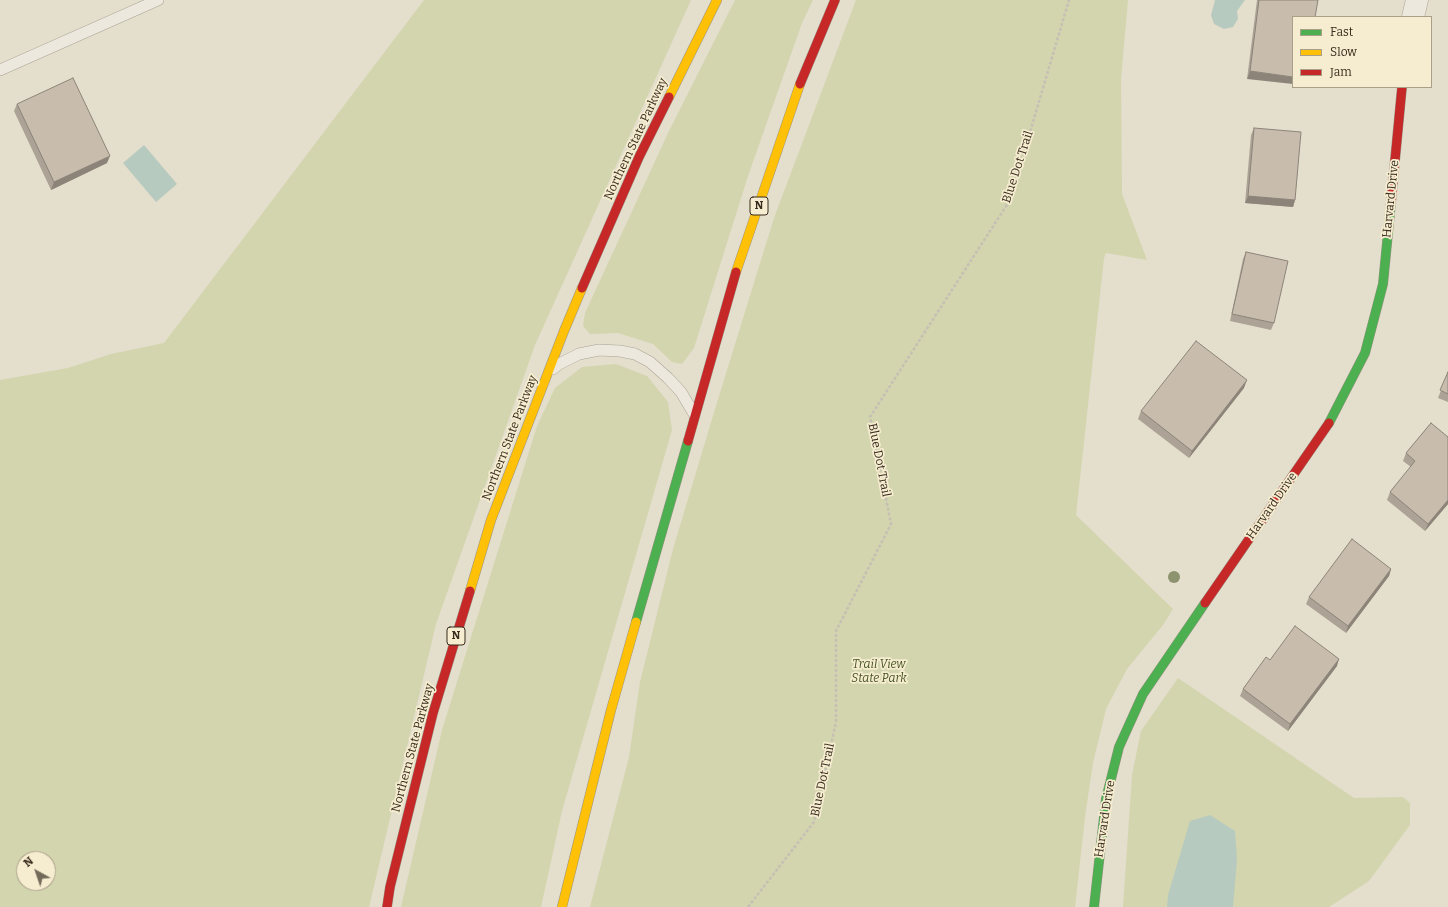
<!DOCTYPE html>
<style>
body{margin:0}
#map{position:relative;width:1448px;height:907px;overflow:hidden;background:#e4decc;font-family:Bitter,serif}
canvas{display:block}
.legend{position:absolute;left:1292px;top:16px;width:140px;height:72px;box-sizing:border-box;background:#f6edd1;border:1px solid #aa9f89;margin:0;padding:5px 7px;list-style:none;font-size:12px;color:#382b1d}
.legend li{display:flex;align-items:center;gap:8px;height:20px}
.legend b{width:20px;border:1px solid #aa9f89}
.north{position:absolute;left:16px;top:851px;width:40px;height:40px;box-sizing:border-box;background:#f6edd1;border:1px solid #aa9f89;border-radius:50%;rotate:320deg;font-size:11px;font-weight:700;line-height:16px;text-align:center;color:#382b1d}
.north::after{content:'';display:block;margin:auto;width:14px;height:18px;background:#746a5a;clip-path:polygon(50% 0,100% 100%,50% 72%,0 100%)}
</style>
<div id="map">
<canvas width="1448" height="907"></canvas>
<ul class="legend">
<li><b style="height:5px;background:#4caf50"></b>Fast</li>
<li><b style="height:5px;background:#ffc107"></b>Slow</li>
<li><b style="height:5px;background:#c62828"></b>Jam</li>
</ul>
<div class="north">N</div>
</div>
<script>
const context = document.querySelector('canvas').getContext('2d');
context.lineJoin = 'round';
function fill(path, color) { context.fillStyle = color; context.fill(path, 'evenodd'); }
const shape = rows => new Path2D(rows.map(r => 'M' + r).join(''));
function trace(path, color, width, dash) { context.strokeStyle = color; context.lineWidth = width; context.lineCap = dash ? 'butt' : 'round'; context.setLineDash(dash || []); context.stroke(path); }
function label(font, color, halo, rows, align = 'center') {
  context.font = font + ' Bitter,serif'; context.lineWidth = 3.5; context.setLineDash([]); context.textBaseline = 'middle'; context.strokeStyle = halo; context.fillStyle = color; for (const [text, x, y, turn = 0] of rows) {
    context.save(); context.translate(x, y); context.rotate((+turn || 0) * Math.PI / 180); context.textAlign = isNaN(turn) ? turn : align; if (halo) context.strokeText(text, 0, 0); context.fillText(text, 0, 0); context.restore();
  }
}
fill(shape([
 [424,0,691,0,535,345,436,624,369,907,0,907,0,380,68,368,111,354,164,343],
 [24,859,48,859,48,883,24,883],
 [735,0,813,0,802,23,748,176,694,348,682,364,672,362,653,344,618,333,590,334,583,326,585,313,669,131],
 [856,0,1128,0,1121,79,1122,194,1147,260,1106,253,1104,258,1076,515,1173,609,1163,625,1127,669,1106,709,1093,763,1085,817,1075,907,590,907,629,757,640,682,673,549,715,409,774,218],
 [616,364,647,376,668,402,672,430,562,811,541,907,401,907,442,730,537,426,555,388,582,367],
 [1178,678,1354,798,1403,797,1410,803,1410,825,1369,881,1329,907,1123,907,1132,775,1141,731]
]), '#d3d5ae');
fill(shape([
 [1215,0,1245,0,1237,11,1238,19,1233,27,1224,29,1214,24,1211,15],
 [144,145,177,184,156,202,123,163],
 [1210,815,1235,831,1237,860,1233,907,1167,907,1168,895,1190,821]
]), '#b7cabf');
const lane = shape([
 [0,70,158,0],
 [553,369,559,364,579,354,599,350,620,351,635,354,650,362,668,378,681,392,694,414]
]);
const street = shape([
 [1413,17,1417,0]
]);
const fast = shape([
 [1329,423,1365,353,1383,284,1391,202],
 [636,622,688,441],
 [1094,907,1106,799,1119,747,1143,694,1205,603]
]);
const slow = shape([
 [669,97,717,0],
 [736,272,800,84],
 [470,591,491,520,564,331,582,288],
 [562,907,611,710,636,622]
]);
const jam = shape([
 [800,84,835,0],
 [1391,202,1402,87],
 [582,288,639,157,669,97],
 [688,441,736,272],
 [1205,603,1329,423],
 [387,907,390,887,433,713,470,591]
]);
trace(lane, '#a9a395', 12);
trace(street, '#a9a395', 23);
trace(fast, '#999285', 10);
trace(slow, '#999285', 10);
trace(jam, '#999285', 10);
trace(shape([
 [748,907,814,822,836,722,836,631,891,524,870,417,1010,200,1069,0]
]), '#c5bfb4', 2.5, [3, 2]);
trace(lane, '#ece8dd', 11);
trace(street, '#ece8dd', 22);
trace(fast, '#4caf50', 9);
trace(slow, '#ffc107', 9);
trace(jam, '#c62828', 9);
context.fillStyle = '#8e936f';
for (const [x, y] of [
 [1174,577]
]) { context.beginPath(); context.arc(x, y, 6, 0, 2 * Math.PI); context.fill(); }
fill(shape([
 [1257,0,1318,0,1247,79],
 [17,104,107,163,51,190,14,111],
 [1254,128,1295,200,1293,207,1245,203,1251,135],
 [1246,252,1274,323,1271,330,1230,321,1243,259],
 [1448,372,1448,402,1438,398],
 [1244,388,1189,458,1138,419,1141,411],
 [1431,423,1448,504,1425,531,1387,500,1390,492,1411,467,1403,461,1406,453],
 [1391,569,1389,576,1346,633,1306,604,1309,597],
 [1270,660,1337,666,1288,731,1240,696,1243,689]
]), '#aca295');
fill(shape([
 [1250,71,1293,77,1293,84,1247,79],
 [110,156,107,163,51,190,54,182],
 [1248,196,1295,200,1293,207,1245,203],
 [1247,380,1244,388,1189,458,1192,451],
 [1448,500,1448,504,1425,531,1428,524],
 [1391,569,1389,576,1346,633,1348,626],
 [1339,659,1337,666,1288,731,1290,724]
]), '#8c8479');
const building = shape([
 [1259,0,1318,0,1315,17,1293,17,1293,77,1250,71,1259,0],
 [73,78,110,156,54,182,17,104,73,78],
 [1254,128,1301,132,1295,200,1248,196,1254,128],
 [1246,252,1288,261,1274,323,1232,314,1246,252],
 [1196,341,1247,380,1192,451,1141,411,1196,341],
 [1448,372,1448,394,1440,390,1448,372],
 [1431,423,1448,437,1448,500,1428,524,1390,492,1415,461,1406,453,1431,423],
 [1352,539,1391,569,1348,626,1309,597,1352,539],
 [1295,626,1339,659,1290,724,1243,689,1266,657,1270,660,1295,626]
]);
fill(building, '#c8bcad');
trace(building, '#8c8479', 1);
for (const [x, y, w] of [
 [759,206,18],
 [456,636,18]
]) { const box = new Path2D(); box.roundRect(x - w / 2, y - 9, w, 18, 3); context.fillStyle = '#f6edd1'; context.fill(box); trace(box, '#382b1d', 1); }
label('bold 11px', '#382b1d', null, [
 ["N",759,206],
 ["N",456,636]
]);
label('12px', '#382b1d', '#f6edd1', [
 ["Northern State Parkway",636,139,-65],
 ["Blue Dot Trail",1018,167,-72],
 ["Harvard Drive",1391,199,-84],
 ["Northern State Parkway",510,438,-69],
 ["Blue Dot Trail",879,460,79],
 ["Harvard Drive",1272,506,-55],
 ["Northern State Parkway",413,748,-75],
 ["Blue Dot Trail",823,780,-78],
 ["Harvard Drive",1105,819,-81]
]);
label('italic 12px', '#475523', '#f6edd1', [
 ["Trail View",879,665],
 ["State Park",879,679]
]);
</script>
